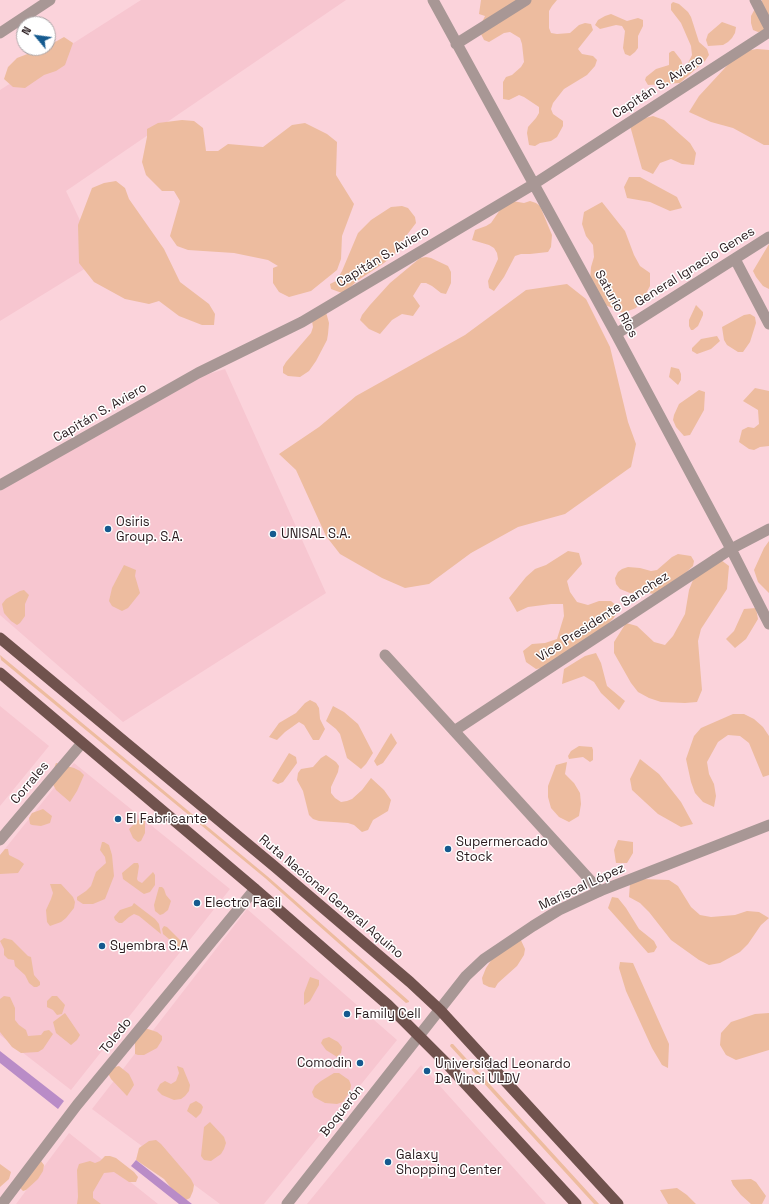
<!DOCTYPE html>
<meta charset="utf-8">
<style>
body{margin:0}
#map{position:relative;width:769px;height:1204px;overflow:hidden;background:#fbd3db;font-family:"Space Grotesk",sans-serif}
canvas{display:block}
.north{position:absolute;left:16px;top:16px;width:40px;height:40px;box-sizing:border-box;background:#fff;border:1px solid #a9a3a5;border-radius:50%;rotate:299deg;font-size:11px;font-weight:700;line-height:16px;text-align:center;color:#281a1d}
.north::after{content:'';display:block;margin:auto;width:14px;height:18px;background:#155a8f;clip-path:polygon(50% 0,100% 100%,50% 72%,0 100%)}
</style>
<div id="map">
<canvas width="769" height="1204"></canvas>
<div class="north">N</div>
</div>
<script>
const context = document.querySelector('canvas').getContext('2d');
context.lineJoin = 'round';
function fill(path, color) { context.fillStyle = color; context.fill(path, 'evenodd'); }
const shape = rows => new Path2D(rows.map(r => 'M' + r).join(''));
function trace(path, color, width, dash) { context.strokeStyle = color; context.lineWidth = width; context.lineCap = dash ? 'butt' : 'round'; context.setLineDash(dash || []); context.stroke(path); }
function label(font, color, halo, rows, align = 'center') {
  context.font = font + ' "Space Grotesk",sans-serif'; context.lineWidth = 3; context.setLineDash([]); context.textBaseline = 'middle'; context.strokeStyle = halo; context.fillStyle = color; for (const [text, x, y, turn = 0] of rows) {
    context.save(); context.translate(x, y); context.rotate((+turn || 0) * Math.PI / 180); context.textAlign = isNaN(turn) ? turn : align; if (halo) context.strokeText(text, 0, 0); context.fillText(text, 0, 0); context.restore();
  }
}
fill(shape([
 [141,0,346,0,66,191,99,260,0,321,0,90],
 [225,369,326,593,123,722,0,615,0,491,169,392,202,376],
 [0,706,49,746,0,806],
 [74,763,230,889,71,1090,0,1035,0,855],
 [247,909,397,1040,264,1204,220,1204,92,1109],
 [421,1065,546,1204,307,1204],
 [69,1133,158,1204,16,1204]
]), '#f7c6d0');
fill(shape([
 [481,0,557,0,552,6,549,11,549,28,551,33,557,34,570,33,579,25,585,23,591,24,593,30,578,49,582,54,593,56,597,60,595,66,587,75,564,89,553,103,551,109,553,114,563,121,563,126,557,137,551,141,540,143,535,146,529,145,527,133,528,127,536,118,539,113,539,107,524,97,519,95,509,100,503,99,503,82,506,77,512,75,521,67,524,62,522,44,520,38,510,32,504,33,489,42,484,40,481,34,482,22,485,16,479,14],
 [762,0,769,0,769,30,758,32,753,30,751,23,751,16,757,5,762,4],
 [673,2,679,4,688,12,691,17,699,42,707,49,709,55,705,61,680,83,648,85,645,80,646,77,656,69,669,65,669,53,672,51,674,51,681,60,683,66,686,67,692,55,691,46,681,23,671,10,671,4],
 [611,14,627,21,638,18,643,20,643,26,638,36,638,48,635,52,630,56,625,54,623,48,625,31,622,26,616,25,600,29,595,25,598,20,605,16],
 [722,22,736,27,735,33,732,38,728,42,723,45,708,46,706,40,708,34],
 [64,37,73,43,65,65,56,71,44,75,25,88,13,87,4,79,8,67,17,58,43,48,48,48,48,46],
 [757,49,769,50,769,145,764,145,733,128,711,122,689,112,699,96,735,57,745,51],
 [653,116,664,120,690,143,696,153,694,165,682,164,671,159,660,163,653,174,642,169,629,122],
 [182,120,194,121,203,128,206,151,218,151,228,144,263,147,292,125,305,123,327,134,337,142,336,175,354,204,342,236,341,259,337,270,311,291,289,297,279,292,273,283,273,268,278,266,268,260,234,253,188,250,177,246,170,236,180,201,174,191,162,191,146,175,142,162,147,137,147,129,158,123],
 [629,177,640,177,677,197,682,208,670,211,650,202,627,198,624,187],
 [116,181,125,188,129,199,164,249,180,282,209,304,215,314,214,325,202,325,179,316,159,301,149,304,125,299,94,282,79,263,78,225,92,188,104,183],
 [512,201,524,203,530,201,536,203,540,206,552,235,551,247,548,252,530,254,521,254,515,256,504,277,494,291,489,288,488,281,498,259,497,253,494,248,489,245,472,240,475,230,486,226,491,223,502,207],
 [602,202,625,231,634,255,640,266,650,273,650,286,644,297,636,308,623,313,601,303,590,281,591,267,594,257,593,245,586,236,582,224,584,212],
 [402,206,408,208,415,217,416,223,400,244,394,255,384,263,357,281,347,290,342,293,331,289,330,284,336,281,342,271,358,233,371,220,391,207],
 [769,244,769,289,763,286,756,277,753,271],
 [426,257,431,258,448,266,451,272,451,283,446,294,441,293,432,286,426,283,421,283,413,296,420,306,413,316,402,314,392,320,380,334,369,329,360,320,362,315,370,305,390,283,420,258],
 [567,284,586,299,610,347,628,422,636,444,631,467,565,514,518,527,471,553,429,584,405,588,382,578,340,554,326,536,296,470,279,454,319,427,356,396,465,335,526,290],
 [696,305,703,312,703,315,698,326,693,330,691,330,689,326,689,320],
 [326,312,329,323,328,334,327,340,316,361,309,371,300,377,288,376,283,373,283,367,286,362,311,333,313,327,312,321],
 [750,314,755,317,756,323,750,342,743,352,738,352,727,345,724,340,722,327,744,315],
 [717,336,720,341,711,349,697,354,692,351,692,348,701,339],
 [671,367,679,369,681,374,681,380,678,385,669,377],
 [755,388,769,391,769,446,760,447,754,450,749,449,739,442,742,430,748,427,754,428,759,424,758,410,743,401],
 [699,390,705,392,704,410,690,435,684,436,676,427,673,420,674,415,679,404],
 [769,541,769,593,758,582,754,570,764,548],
 [568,551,579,553,582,564,567,581,570,592,577,602,588,605,599,601,611,601,620,609,613,619,587,645,552,666,536,669,526,662,523,651,532,644,545,643,557,639,564,616,563,604,551,604,528,607,517,612,509,598,526,577,535,569,546,565],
 [678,554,691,556,694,561,693,566,671,586,654,594,642,592,630,593,620,589,616,584,615,578,618,572,622,569,628,567,640,568,651,571,657,570,672,557],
 [713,554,729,566,727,589,701,629,698,641,702,690,697,702,685,703,661,702,649,698,638,692,631,683,614,653,614,642,626,623,637,626,654,642,665,645,673,636,685,614,689,590,697,570],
 [124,565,136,570,135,576,140,593,128,608,122,611,112,606,109,601,112,588],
 [24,590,29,595,25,604,25,616,20,623,17,625,11,621,4,613,2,604,6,599,20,591],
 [756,608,758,619,746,639,735,648,726,639,734,631,744,609],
 [596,653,601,663,607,686,625,701,619,710,601,693,594,682,584,676,562,684,564,669,585,656],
 [0,655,267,876,409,1001,409,1002,406,1003,265,878,1,660],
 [310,700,316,703,319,708,320,719,325,729,319,740,313,740,304,725,299,722,285,732,277,740,269,737,279,723,296,713,305,703],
 [333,706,344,712,358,724,373,753,366,764,361,769,347,758,340,734,336,729,326,721],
 [733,714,744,714,754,719,763,727,769,736,769,775,763,777,749,743,740,736,728,735,718,742,707,762,709,774,714,784,716,796,714,807,703,802,695,793,691,782,686,759,694,736,701,728],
 [391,733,397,743,383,763,377,766,374,761],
 [579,746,592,747,593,750,593,760,590,762,583,757,569,759,568,756,571,751],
 [289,753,296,757,297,763,283,782,278,784,272,781],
 [326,755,336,762,339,766,338,772,331,787,331,793,335,798,341,802,347,801,352,799,362,790,371,778,384,790,391,800,388,811,373,820,368,830,362,832,354,825,348,823,319,821,313,819,309,815,303,791,297,780,298,773,301,769,313,767,321,758],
 [640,759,659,774,681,802,693,824,681,827,658,814,632,790,630,779],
 [567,762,565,774,574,783,580,793,581,804,579,816,569,822,559,817,551,808,548,797,548,786,556,765],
 [56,763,74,768,80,771,84,775,77,791,70,802,56,790,50,779],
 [43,809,52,816,50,823,41,826,32,825,30,824,29,818,32,813],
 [141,817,145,818,145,833,141,841,138,842,133,838,129,829],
 [618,840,633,842,633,853,627,863,616,863,614,850],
 [102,842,104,842,109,845,112,855,114,876,105,899,93,904,83,904,77,900,77,897,86,891,91,886,96,872,106,863,105,857,100,850],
 [5,849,8,849,9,855,19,860,24,864,18,873,0,874,0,855],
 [134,863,138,863,139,866,137,879,138,881,142,883,153,872,155,875,155,885,150,892,144,894,141,892,123,879,122,873],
 [642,879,669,880,678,886,691,907,700,915,711,917,735,915,747,911,759,912,769,918,761,925,748,944,740,952,720,963,709,965,699,960,671,940,649,912,640,903,629,897,630,883],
 [50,884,61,884,73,897,75,902,74,908,66,918,61,922,50,926,47,922,46,910,51,899,53,893],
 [159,887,162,887,164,889,166,895,171,901,168,910,163,914,160,915,155,911,154,905],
 [612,897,618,898,626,908,639,929,654,941,657,947,654,952,648,953,608,908],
 [134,903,155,919,159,924,161,934,139,916,134,914,129,917,122,923,119,923,115,920,114,917,120,910,132,906],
 [164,926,167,927,183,943,183,947,181,949,163,934,162,929],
 [519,936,525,949,524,955,517,966,498,983,495,988,489,987,483,984,482,978,486,968,496,953],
 [4,938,12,940,28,956,31,957,34,975,40,982,40,985,37,987,34,987,29,983,25,975,15,966,14,960,8,959,4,955,4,949,0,941],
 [620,962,633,963,669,1044,668,1068,662,1065,652,1048,626,991,619,968],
 [310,977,319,980,319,985,310,1001,304,1005,304,993],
 [4,996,10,997,15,1008,15,1020,19,1025,26,1030,28,1036,41,1035,44,1031,49,1030,53,1034,43,1049,38,1052,21,1053,12,1047,0,1032,0,999],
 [52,996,57,996,65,1005,62,1014,57,1015,53,1010,47,1007,47,1001],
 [65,1013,80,1035,77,1040,71,1045,56,1033,53,1022],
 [769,1013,769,1050,736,1060,726,1055,720,1045,721,1033,731,1022,755,1014],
 [145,1028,157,1032,162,1036,162,1040,157,1048,144,1055,138,1055,135,1054,135,1041],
 [329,1037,338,1042,342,1047,341,1053,337,1057,326,1050,321,1043,323,1039],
 [451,1044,453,1044,599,1204,594,1204,450,1046],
 [119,1066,129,1074,133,1082,134,1085,127,1096,111,1079,108,1073,115,1067],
 [177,1066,183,1068,190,1085,189,1091,185,1096,181,1099,174,1100,162,1095,157,1090,160,1084,165,1081,171,1084,176,1081,179,1073],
 [334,1073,339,1073,349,1080,351,1085,350,1091,343,1102,337,1104,325,1103,314,1097,312,1092,315,1086,321,1081],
 [196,1101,201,1104,203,1107,201,1113,196,1118,187,1111,190,1104],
 [210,1122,224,1137,226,1143,224,1149,221,1154,211,1161,204,1160,201,1156,204,1127],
 [156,1140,161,1144,191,1179,194,1185,193,1191,190,1198,184,1201,179,1198,164,1179,136,1160,139,1148,149,1141],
 [105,1156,110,1156,116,1158,134,1172,138,1177,136,1182,129,1182,114,1172,104,1173,93,1192,93,1198,101,1204,77,1204,78,1197,77,1170,79,1164,90,1161,95,1163,100,1161],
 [41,1161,44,1165,43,1171,38,1179,26,1190,23,1191,21,1189,21,1186],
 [0,1164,11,1172,9,1179,0,1187],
 [751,1179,756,1182,766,1196,762,1204,751,1204,741,1195,733,1185,731,1180],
 [677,1188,687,1195,696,1204,668,1204,660,1190]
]), '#edbc9f');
fill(shape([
 [0,1051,64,1101,58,1109,0,1063],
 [136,1160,192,1204,179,1204,131,1166]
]), '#b98cc7');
trace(shape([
 [433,0,616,334,731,549,769,624],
 [755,0,769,27],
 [0,33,50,0],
 [456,44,526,0],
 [735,259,769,324],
 [616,334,769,237],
 [0,485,198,373,302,322,534,184,769,32],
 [385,655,600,891],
 [454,731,731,549,769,529],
 [0,840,82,743],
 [2,1204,77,1105,255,889]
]), '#a89795', 11);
trace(shape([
 [287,1204,466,976,484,959,533,926,559,910,600,891,769,825]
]), '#a89795', 11);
trace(shape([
 [0,638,274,866,410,982,440,1010,618,1204],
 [0,673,255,889,388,1005,446,1063,576,1204]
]), '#70524d', 11);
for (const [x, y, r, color] of [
 [108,529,4,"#155a8f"],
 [273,534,4,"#155a8f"],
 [118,819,4,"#155a8f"],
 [448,849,4,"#155a8f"],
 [197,903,4,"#155a8f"],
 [102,946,4,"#155a8f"],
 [347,1014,4,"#155a8f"],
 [360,1063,4,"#155a8f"],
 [427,1071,4,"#155a8f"],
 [388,1162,4,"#155a8f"]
]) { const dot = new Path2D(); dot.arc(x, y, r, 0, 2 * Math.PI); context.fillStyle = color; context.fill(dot); trace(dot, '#fff', 1.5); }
label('13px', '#281a1d', '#fff', [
 ["Capitán S. Aviero",658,87,-33],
 ["Capitán S. Aviero",383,257,-31],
 ["General Ignacio Genes",695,267,-32],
 ["Saturio Ríos",616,304,61],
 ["Capitán S. Aviero",100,413,-30],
 ["Vice Presidente Sanchez",603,617,-33],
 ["Corrales",30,783,-50],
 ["Mariscal López",582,887,-25],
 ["Ruta Nacional General Aquino",331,897,40],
 ["Toledo",116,1036,-51],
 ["Boquerón",342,1111,-52]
]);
label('13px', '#281a1d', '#fff', [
 ["Osiris",116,522],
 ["Group. S.A.",116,537],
 ["UNISAL S.A.",281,534],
 ["El Fabricante",126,819],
 ["Supermercado",456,842],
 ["Stock",456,857],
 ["Electro Facil",205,903],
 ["Syembra S.A",110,946],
 ["Family Cell",355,1014],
 ["Comodin",352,1063,"right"],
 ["Universidad Leonardo",435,1064],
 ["Da Vinci ULDV",435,1079],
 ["Galaxy",396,1155],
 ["Shopping Center",396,1170]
], 'left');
</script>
